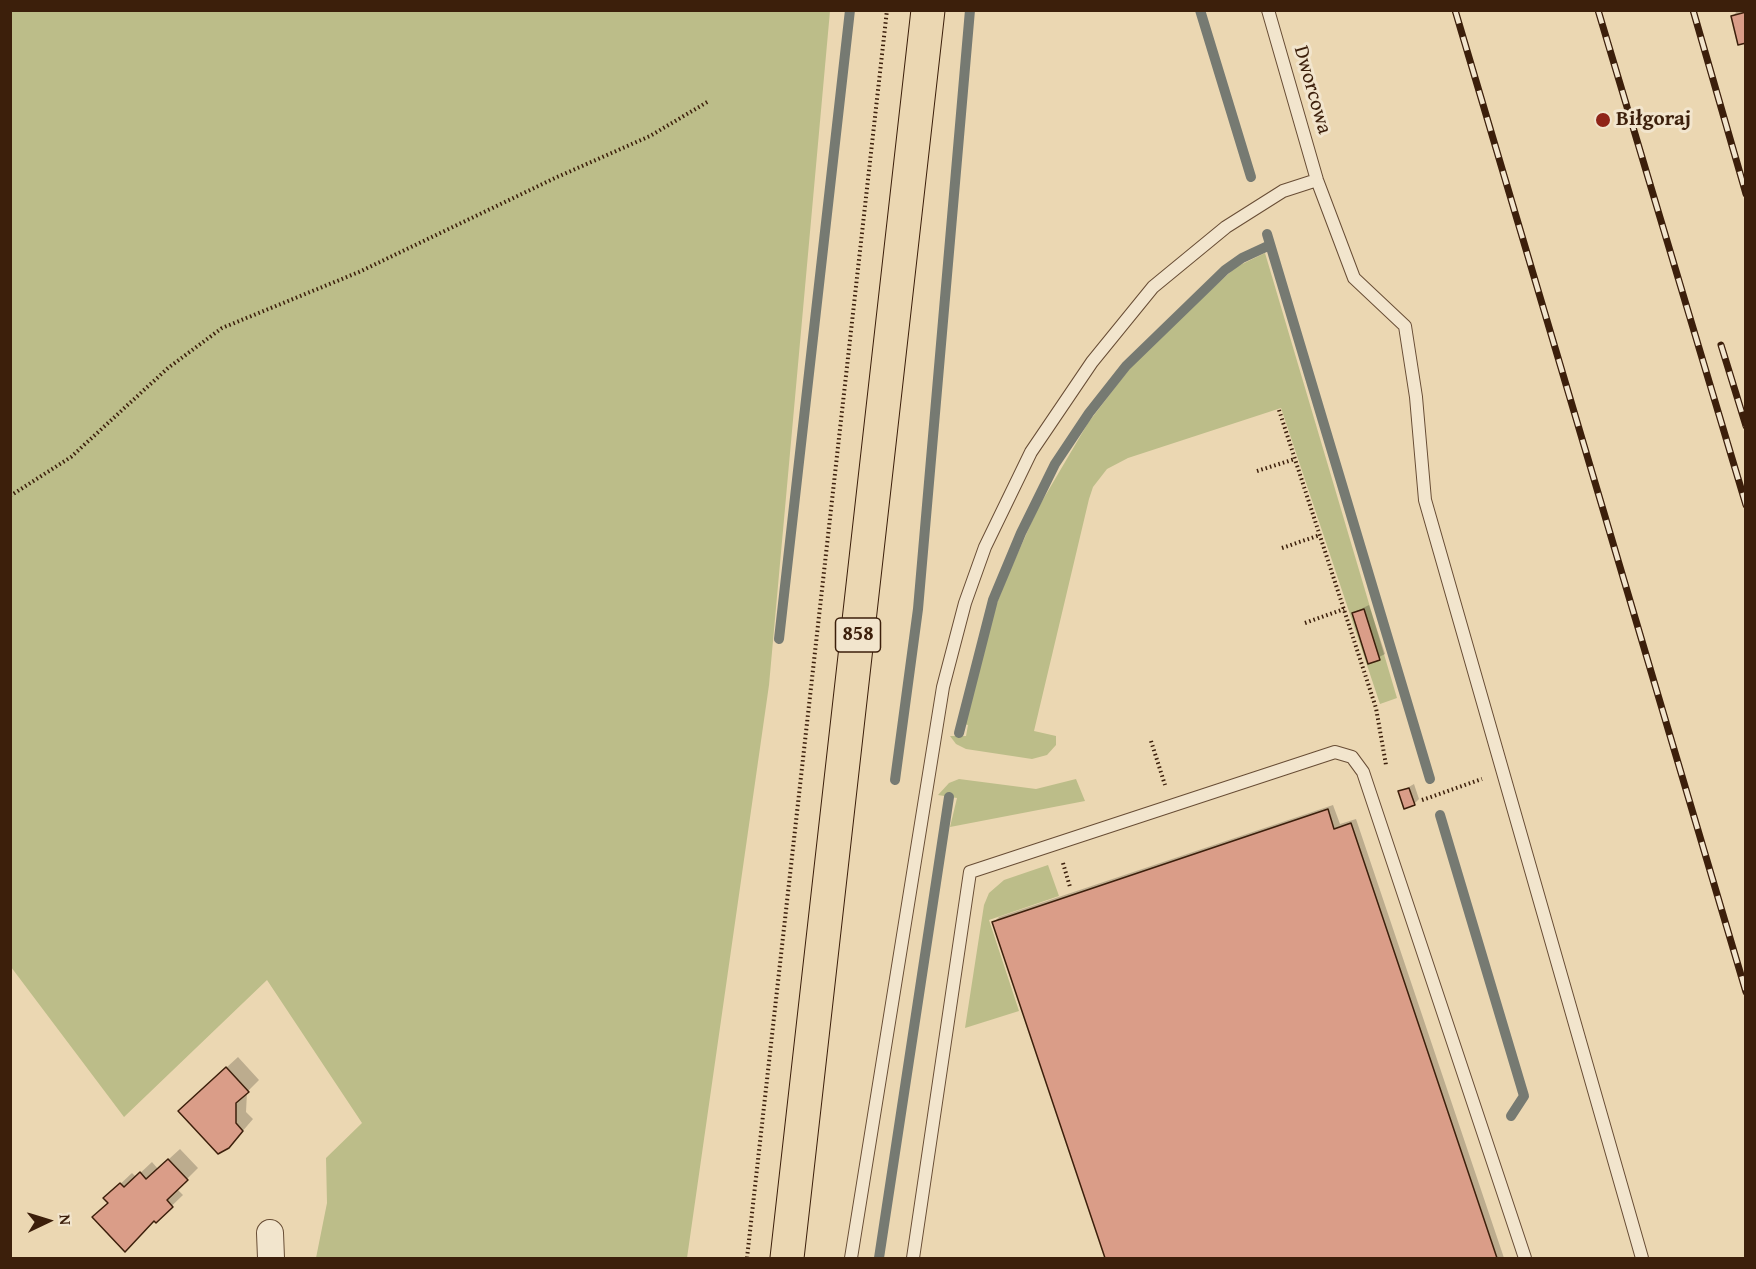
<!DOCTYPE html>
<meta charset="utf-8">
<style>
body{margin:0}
#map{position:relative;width:1756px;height:1269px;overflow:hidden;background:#ebd7b2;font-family:"Gentium Book Plus",serif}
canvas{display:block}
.frame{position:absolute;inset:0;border:12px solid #3c1f0b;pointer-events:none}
.north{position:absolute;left:18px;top:1191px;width:60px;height:60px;-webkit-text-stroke:4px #f2e5cd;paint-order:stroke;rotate:86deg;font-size:16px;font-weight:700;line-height:24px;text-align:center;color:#3c1f0b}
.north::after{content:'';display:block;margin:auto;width:21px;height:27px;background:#3c1f0b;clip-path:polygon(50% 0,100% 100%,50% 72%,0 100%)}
</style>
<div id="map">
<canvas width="1756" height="1269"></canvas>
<div class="frame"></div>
<div class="north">N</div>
</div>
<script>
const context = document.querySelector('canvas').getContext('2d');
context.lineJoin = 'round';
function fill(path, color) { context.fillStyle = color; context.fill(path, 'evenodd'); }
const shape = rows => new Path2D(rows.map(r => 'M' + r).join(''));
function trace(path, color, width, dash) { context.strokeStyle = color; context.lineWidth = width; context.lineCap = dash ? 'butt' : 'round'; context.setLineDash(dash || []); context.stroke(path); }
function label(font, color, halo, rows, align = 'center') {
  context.font = font + ' "Gentium Book Plus",serif'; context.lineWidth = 6; context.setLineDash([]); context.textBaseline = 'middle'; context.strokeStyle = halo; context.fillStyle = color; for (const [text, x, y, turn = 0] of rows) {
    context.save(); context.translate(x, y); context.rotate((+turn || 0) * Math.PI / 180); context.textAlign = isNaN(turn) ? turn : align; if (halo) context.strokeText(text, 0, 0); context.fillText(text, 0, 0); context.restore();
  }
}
fill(shape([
 [11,10,830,11,769,685,687,1258,316,1258,327,1203,326,1158,362,1123,267,980,124,1117,11,967],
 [1265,253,1397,698,1380,704,1281,408,1128,458,1107,469,1093,487,1089,499,1034,731,1056,736,1056,745,1047,755,1032,759,966,749,956,744,950,736,966,736,968,725,964,724,992,616,1008,575,1038,508,1088,423,1130,368,1173,324,1236,267],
 [959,779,1036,789,1076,779,1085,801,950,827,957,798,938,795,949,783],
 [1048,865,1059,896,989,920,1019,1011,965,1028,984,905,989,893,1004,880]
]), '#bcbd89');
fill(shape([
 [1738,10,1746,10,1746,42,1732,17],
 [1369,605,1385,654,1369,662,1353,613],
 [1414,784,1419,799,1414,804,1400,792],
 [1333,805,1340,824,1356,819,1504,1258,1107,1258,994,922,999,917],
 [238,1057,259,1080,247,1092,246,1112,253,1119,235,1140,191,1100],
 [180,1149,198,1168,177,1189,183,1195,156,1221,109,1202,116,1188,132,1173,136,1177,152,1162,158,1169]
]), '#0003');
trace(shape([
 [1200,10,1251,177],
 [1267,234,1430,779],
 [779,639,850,10],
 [959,733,993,600,1021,533,1055,464,1089,413,1126,366,1225,270,1242,258,1270,245],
 [895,780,918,609,970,10],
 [1440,815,1524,1096,1511,1116],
 [879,1258,949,797]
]), '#767a72', 10);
const building = shape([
 [1746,12,1746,43,1738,45,1731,16,1746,12],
 [1364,609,1380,660,1368,664,1352,613,1364,609],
 [1409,788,1415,805,1404,809,1398,791,1409,788],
 [1328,809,1334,829,1351,823,1497,1258,1105,1258,992,922,1328,809],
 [226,1067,249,1092,236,1103,236,1123,243,1131,229,1148,218,1154,178,1111,226,1067],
 [168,1159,188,1180,167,1200,173,1207,156,1223,154,1221,125,1252,92,1217,108,1203,103,1198,120,1183,124,1187,140,1172,146,1179,168,1159]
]);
fill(building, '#da9d88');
trace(building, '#3c1f0b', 1.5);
const lane = shape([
 [1268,10,1317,180,1354,278,1405,326,1416,397,1425,500,1642,1258],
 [851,1258,943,687,965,603,985,547,1031,452,1092,362,1153,287,1226,227,1283,191,1317,180],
 [913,1258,970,872,1335,752,1352,757,1363,772,1525,1258]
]);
const street = shape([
 [270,1233,271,1258]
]);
const primary = shape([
 [787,1258,928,10]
]);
trace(lane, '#684d35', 14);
trace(street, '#684d35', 28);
trace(primary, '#3c1f0b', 35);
trace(shape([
 [1279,410,1376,708,1386,765],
 [1257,471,1295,459],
 [10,496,71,457,168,368,222,328,359,272,555,178,650,136,709,101],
 [1282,548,1320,535],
 [1305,623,1344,609],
 [1151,741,1165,785],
 [1422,800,1482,779],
 [1063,863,1070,887],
 [747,1258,887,10]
]), '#3c1f0b', 4, [1.5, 3]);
trace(lane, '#f2e5cd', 12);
trace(street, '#f2e5cd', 26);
trace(primary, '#ebd7b2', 33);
const rail = shape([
 [1455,10,1746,992],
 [1598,10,1746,505],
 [1693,10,1746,194],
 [1721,345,1746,426]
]);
trace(rail, '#3c1f0b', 7);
trace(rail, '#f2e5cd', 4.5, [14]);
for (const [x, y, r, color] of [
 [1603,120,8,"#8f2418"]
]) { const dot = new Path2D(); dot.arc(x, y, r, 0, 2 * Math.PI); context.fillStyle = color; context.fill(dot); trace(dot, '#f2e5cd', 2); }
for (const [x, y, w] of [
 [858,635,45]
]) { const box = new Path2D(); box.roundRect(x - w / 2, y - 17, w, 34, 4.5); context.fillStyle = '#f2e5cd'; context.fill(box); trace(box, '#3c1f0b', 1.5); }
label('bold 20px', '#3c1f0b', null, [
 ["858",858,635]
]);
label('21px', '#3c1f0b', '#f2e5cd', [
 ["Dworcowa",1312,90,74]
]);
label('bold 21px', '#3c1f0b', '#f2e5cd', [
 ["Biłgoraj",1616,120]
], 'left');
</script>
